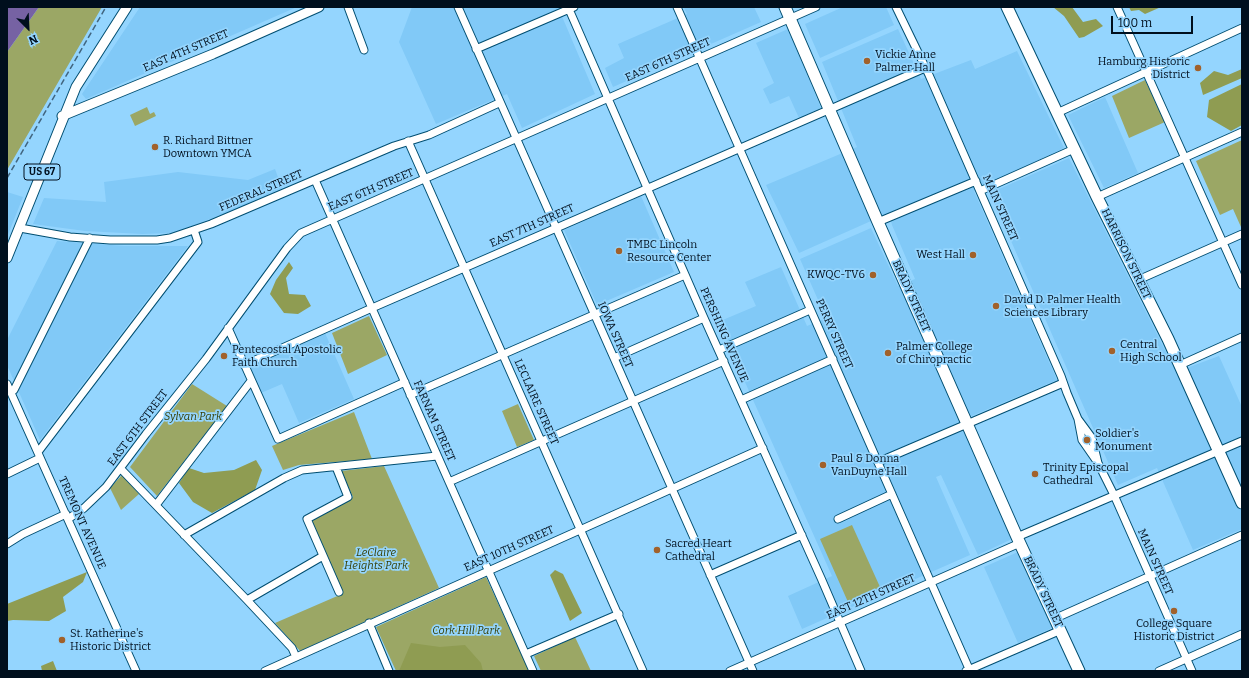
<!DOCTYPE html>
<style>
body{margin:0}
#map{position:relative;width:1249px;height:678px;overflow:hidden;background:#94d5fe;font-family:Bitter,serif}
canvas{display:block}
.frame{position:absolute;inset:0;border:8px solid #000f1d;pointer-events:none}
.north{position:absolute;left:8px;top:8px;width:40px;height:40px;-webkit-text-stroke:3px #94d5fe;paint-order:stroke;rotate:156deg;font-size:11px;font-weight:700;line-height:16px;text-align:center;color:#000f1d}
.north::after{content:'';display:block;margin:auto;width:14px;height:18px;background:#000f1d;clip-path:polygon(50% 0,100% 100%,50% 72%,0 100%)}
.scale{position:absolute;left:1111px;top:16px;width:82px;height:18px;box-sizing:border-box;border:2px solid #000f1d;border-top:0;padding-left:5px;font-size:12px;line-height:14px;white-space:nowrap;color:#000f1d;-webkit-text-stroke:3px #94d5fe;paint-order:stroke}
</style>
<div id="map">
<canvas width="1249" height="678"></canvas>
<div class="frame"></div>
<div class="north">N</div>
<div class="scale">100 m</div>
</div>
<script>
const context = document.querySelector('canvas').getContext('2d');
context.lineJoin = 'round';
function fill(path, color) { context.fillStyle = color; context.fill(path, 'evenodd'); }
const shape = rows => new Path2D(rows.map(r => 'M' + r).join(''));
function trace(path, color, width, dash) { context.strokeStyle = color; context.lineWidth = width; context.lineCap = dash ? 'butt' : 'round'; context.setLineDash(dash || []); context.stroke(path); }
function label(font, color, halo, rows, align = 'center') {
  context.font = font + ' Bitter,serif'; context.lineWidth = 3.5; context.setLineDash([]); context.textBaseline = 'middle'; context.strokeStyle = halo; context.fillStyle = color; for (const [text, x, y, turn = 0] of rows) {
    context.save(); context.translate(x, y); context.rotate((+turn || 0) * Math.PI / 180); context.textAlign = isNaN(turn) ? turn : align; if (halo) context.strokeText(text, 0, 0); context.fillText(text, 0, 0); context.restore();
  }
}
fill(shape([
 [140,7,297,7,86,99,82,94],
 [412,7,558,7,595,94,522,128,507,94,436,124,399,42],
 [686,7,754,7,761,22,613,87,605,68,624,58,618,44,687,14,684,8],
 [843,7,886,7,894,25,820,58,805,24],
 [788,29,821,108,799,118,789,96,770,104,763,89,774,83,756,43],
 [898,29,921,79,971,60,975,69,1017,51,1064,148,974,191,1057,380,962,420,976,459,1012,539,978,555,941,475,936,477,970,555,802,629,788,596,832,576,718,322,756,306,745,282,781,267,807,326,826,318,800,259,871,228,898,286,915,279,892,225,889,213,799,253,766,185,857,147,822,62],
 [1105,97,1138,173,1104,188,1068,115],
 [1069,158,1176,372,1219,356,1242,407,1242,529,1193,550,1157,468,1118,485,990,193],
 [275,169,282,188,233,210,174,233,142,234,85,231,33,224,44,198,106,202,104,182,178,172,248,180],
 [7,192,23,197,7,237],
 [641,196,674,272,597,305,564,230],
 [57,241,124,246,188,246,40,440,7,365,7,340],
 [325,333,354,399,299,423,282,384,261,393,249,366],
 [1018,552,1052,628,1018,643,984,567]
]), '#81c9f7');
fill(shape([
 [39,7,102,7,7,170,7,52],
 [1145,80,1165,122,1129,138,1112,96],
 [147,107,150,114,154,112,156,116,135,126,130,115],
 [1242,140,1242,227,1241,227,1233,209,1220,215,1196,161],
 [369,316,387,355,348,374,332,333],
 [192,384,227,406,157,496,130,467],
 [518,404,534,440,517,447,502,411],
 [354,412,372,459,299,465,283,470,272,446],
 [384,466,439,588,300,651,275,623,342,594,312,521,353,497,341,471],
 [122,475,139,494,121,510,110,488],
 [852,525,880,587,848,602,820,539],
 [486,577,529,671,396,671,376,627],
 [575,637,591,671,541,671,534,656]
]), '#9ba765');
fill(shape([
 [1053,7,1072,7,1083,22,1096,19,1103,26,1084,37,1079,38,1064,16],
 [1129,7,1161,7,1145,14,1139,10,1131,11],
 [1242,69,1242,78,1203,95,1200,83,1214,71,1228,75],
 [1242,84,1242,125,1231,131,1207,117,1209,100],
 [289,262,293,268,286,278,289,294,305,295,311,306,298,314,284,313,270,294,276,280],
 [256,460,262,470,255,490,212,513,193,502,179,483,189,468,204,473,234,470],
 [555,570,563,574,582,613,570,621,550,575],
 [87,572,83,582,63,597,66,611,49,621,13,620,7,621,7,604],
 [411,643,440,647,465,645,481,663,483,671,399,671],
 [53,661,57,671,42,671,41,666]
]), '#8f9c52');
fill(shape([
 [7,7,39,7,7,52]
]), '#7662a3');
const minor = shape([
 [348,7,364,50],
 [458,7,753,671],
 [568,7,704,318,821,578,861,671],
 [677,7,970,671],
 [896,7,929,75,1061,376,1067,393,1078,419],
 [1117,7,1242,285],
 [476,49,574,7],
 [1057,113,1242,28],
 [408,141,643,671],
 [315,180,533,671],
 [980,191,1074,149],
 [1097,197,1242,132],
 [878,222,976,181],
 [20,228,70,237,110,240,157,240,170,238,211,224,394,146,429,135,499,103],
 [1138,280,1242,234],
 [228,328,278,439,405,382],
 [719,350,810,310],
 [614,358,704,318],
 [244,365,372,308,925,68],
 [1180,365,1242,337],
 [7,384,136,671],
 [11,392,14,390,90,238],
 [410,395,685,275],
 [741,400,833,359],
 [38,452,198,242,194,230],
 [878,462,1063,383],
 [1098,463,1092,438,1078,419,1082,440,1098,463,1114,495,1192,671],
 [336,467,348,497,307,519,339,592],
 [121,469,247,600,292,648,296,657],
 [7,474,40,458],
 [449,482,724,361],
 [156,505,251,381],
 [68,519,84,508,106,487,146,434,206,359,287,248,301,233,816,7],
 [838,519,892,494],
 [184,535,284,478,302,470,437,456],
 [1017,537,1242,441],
 [7,544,23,534,66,514],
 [710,575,802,535],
 [247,600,323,556],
 [1056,618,1242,535],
 [369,623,389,671],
 [526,654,619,614],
 [265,671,763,448],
 [730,671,1020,543],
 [966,671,1061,630],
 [1159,671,1242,634]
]);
const major = shape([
 [62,116,213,54,319,7],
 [7,258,76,87,127,7]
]);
const highway = shape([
 [785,7,878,222,1017,537,1079,671],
 [1007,7,1097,197,1168,339,1242,503]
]);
trace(minor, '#014e71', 9);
trace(major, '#014e71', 11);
trace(highway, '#014e71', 13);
trace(minor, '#fff', 7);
trace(major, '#fff', 9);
trace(highway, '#fff', 11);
trace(shape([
 [7,178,106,7]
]), '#41657f', 1.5, [6, 3]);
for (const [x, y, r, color] of [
 [867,61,4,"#a1612b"],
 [1198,68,4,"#a1612b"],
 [155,147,4,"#a1612b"],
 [619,251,4,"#a1612b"],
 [973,255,4,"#a1612b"],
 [873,275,4,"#a1612b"],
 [996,306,4,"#a1612b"],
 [1112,351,4,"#a1612b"],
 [888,353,4,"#a1612b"],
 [224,356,4,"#a1612b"],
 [1087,440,4,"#a1612b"],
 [823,465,4,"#a1612b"],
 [1035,474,4,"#a1612b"],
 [657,550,4,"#a1612b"],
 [1174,611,4,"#a1612b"],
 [62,640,4,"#a1612b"]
]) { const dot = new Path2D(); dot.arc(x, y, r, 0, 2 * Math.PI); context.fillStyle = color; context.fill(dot); trace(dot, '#94d5fe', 1.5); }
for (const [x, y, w] of [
 [42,172,36]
]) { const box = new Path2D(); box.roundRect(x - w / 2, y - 8, w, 16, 3); context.fillStyle = '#94d5fe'; context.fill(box); trace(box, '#000f1d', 1); }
label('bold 10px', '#000f1d', null, [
 ["US 67",42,172]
]);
label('11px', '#000f1d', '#94d5fe', [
 ["EAST 4TH STREET",186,51,-23],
 ["EAST 6TH STREET",668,60,-24],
 ["EAST 6TH STREET",371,190,-23],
 ["FEDERAL STREET",261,191,-23],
 ["MAIN STREET",1000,208,66],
 ["EAST 7TH STREET",532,226,-24],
 ["HARRISON STREET",1126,254,64],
 ["BRADY STREET",911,296,66],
 ["PERRY STREET",834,334,66],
 ["IOWA STREET",615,335,66],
 ["PERSHING AVENUE",724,335,66],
 ["LECLAIRE STREET",536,402,66],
 ["FARNAM STREET",434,421,66],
 ["EAST 6TH STREET",138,428,-53],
 ["TREMONT AVENUE",82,523,66],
 ["EAST 10TH STREET",509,549,-24],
 ["MAIN STREET",1155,562,66],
 ["BRADY STREET",1043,592,65],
 ["EAST 12TH STREET",871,597,-24]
]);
label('11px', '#000f1d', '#94d5fe', [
 ["Vickie Anne",875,55],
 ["Palmer Hall",875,68],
 ["Hamburg Historic",1190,62,"right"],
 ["District",1190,75,"right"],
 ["R. Richard Bittner",163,141],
 ["Downtown YMCA",163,154],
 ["TMBC Lincoln",627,245],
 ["Resource Center",627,258],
 ["West Hall",965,255,"right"],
 ["KWQC-TV6",865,275,"right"],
 ["David D. Palmer Health",1004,300],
 ["Sciences Library",1004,313],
 ["Central",1120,345],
 ["High School",1120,358],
 ["Palmer College",896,347],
 ["of Chiropractic",896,360],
 ["Pentecostal Apostolic",232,350],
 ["Faith Church",232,363],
 ["Soldier's",1095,434],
 ["Monument",1095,447],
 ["Paul & Donna",831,459],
 ["VanDuyne Hall",831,472],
 ["Trinity Episcopal",1043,468],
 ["Cathedral",1043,481],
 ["Sacred Heart",665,544],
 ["Cathedral",665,557],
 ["College Square",1174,624,"center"],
 ["Historic District",1174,637,"center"],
 ["St. Katherine's",70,634],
 ["Historic District",70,647]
], 'left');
label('italic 11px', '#373e02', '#94d5fe', [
 ["Sylvan Park",193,417],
 ["LeClaire",376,553],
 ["Heights Park",376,566],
 ["Cork Hill Park",466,631]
]);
</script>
